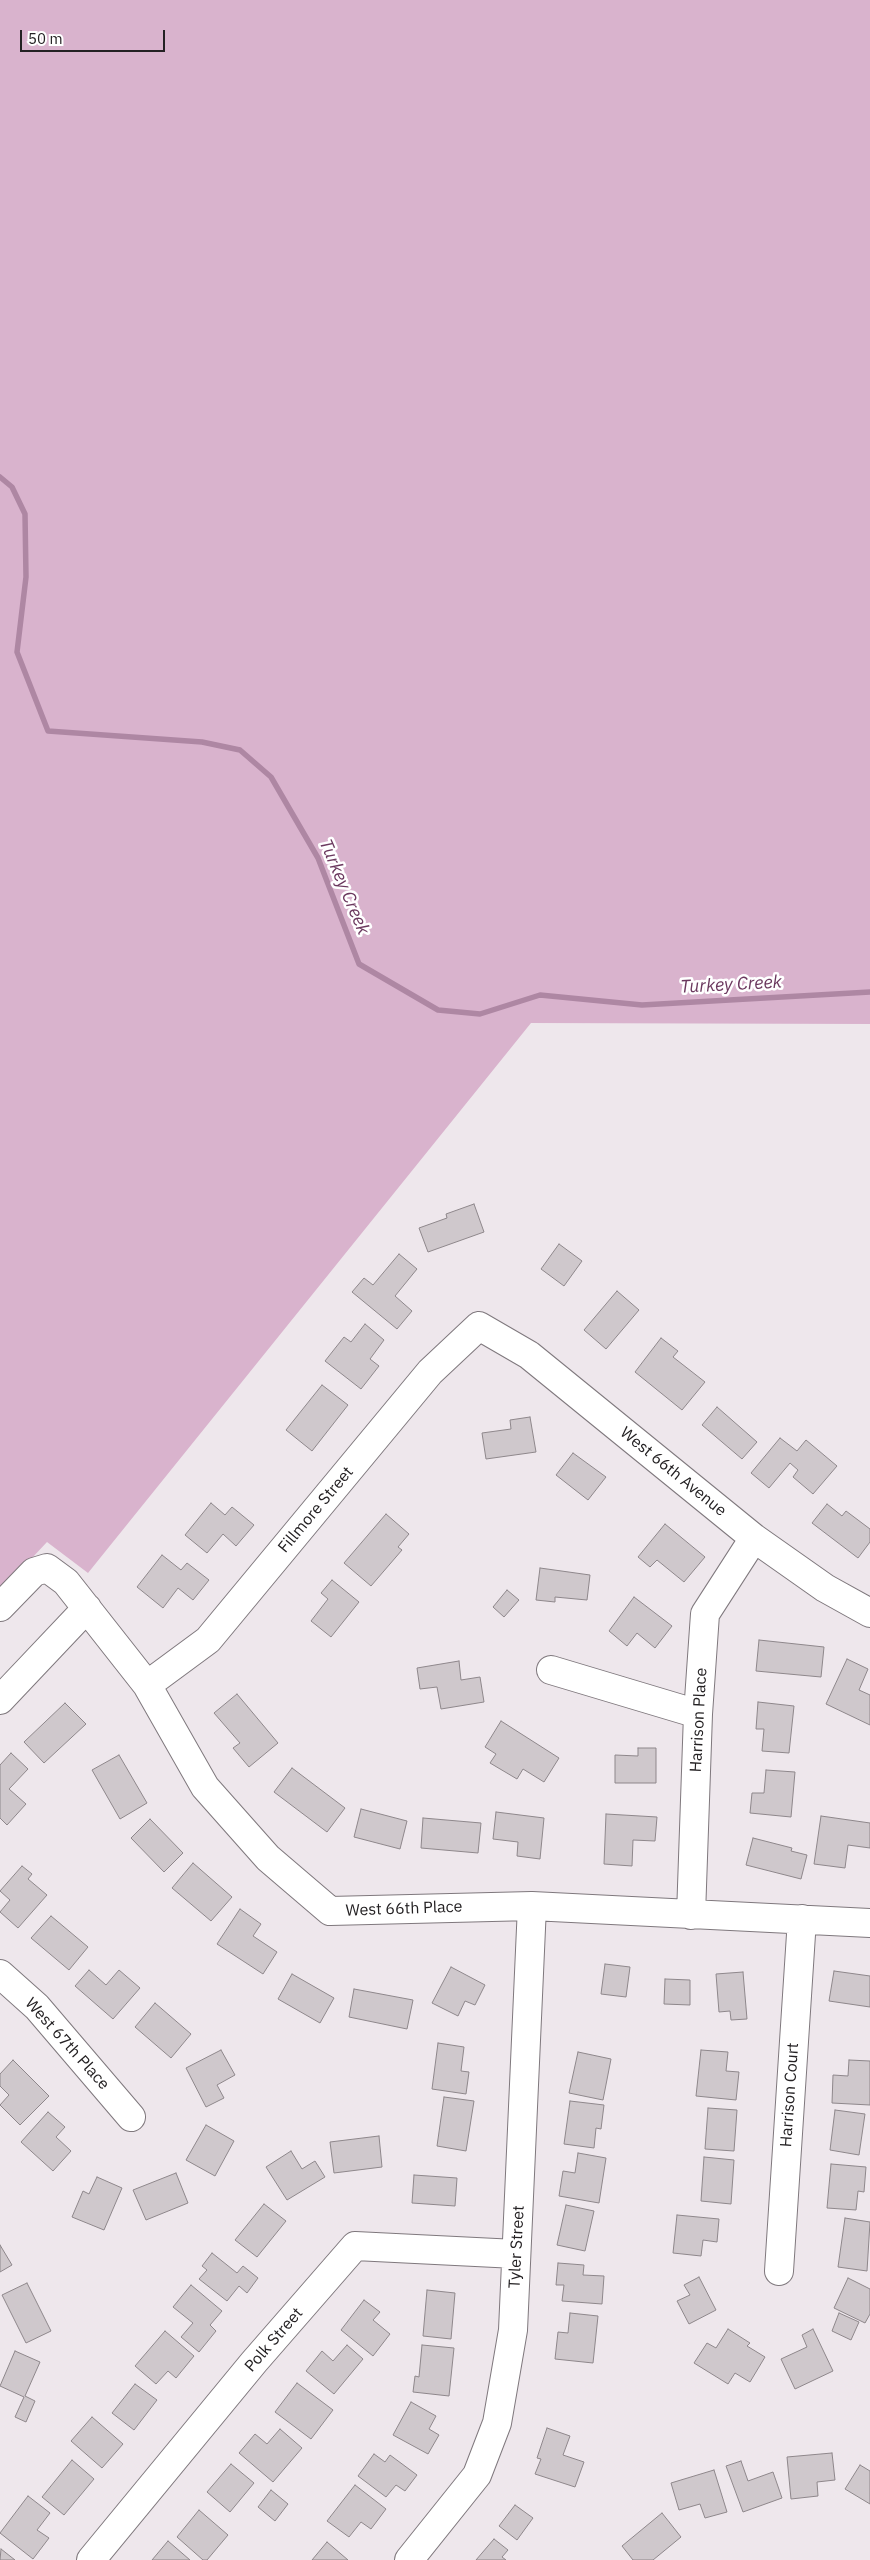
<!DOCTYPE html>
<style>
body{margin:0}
#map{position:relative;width:870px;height:2560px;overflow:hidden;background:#eee7ec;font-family:"IBM Plex Sans",sans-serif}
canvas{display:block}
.scale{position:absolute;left:20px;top:30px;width:145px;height:22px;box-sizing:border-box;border:2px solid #242123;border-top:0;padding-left:6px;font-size:15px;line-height:18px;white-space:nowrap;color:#242123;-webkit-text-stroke:4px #fff;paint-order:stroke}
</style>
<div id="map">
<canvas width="870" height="2560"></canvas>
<div class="scale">50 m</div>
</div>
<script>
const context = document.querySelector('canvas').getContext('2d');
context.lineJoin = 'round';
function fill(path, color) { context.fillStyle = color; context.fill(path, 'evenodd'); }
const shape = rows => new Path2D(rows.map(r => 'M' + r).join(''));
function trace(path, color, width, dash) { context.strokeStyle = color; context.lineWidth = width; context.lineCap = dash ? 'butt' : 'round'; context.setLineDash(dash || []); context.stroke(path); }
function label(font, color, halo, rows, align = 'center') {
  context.font = font + ' "IBM Plex Sans",sans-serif'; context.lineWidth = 5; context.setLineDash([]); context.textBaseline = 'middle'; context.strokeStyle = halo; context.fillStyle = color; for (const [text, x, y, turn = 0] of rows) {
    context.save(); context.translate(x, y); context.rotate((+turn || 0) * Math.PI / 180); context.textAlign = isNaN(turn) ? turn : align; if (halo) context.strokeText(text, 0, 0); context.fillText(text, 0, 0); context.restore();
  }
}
fill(shape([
 [0,0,870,0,870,1024,531,1023,88,1573,47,1542,0,1592]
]), '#d9b3cd');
trace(shape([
 [0,477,12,487,25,514,26,577,17,652,48,731,202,742,240,750,271,777,318,858,359,964,438,1010,480,1014,540,995,642,1005,870,992]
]), '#ae87a3', 5.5);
const building = shape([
 [474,1204,484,1232,428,1252,419,1228,447,1218,446,1214,474,1204],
 [559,1244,582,1261,564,1286,541,1269,559,1244],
 [399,1254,417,1269,395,1296,412,1311,397,1329,352,1292,364,1278,373,1285,399,1254],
 [617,1291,639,1310,606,1349,584,1330,617,1291],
 [365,1324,384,1340,370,1359,379,1366,361,1389,325,1361,344,1337,351,1342,365,1324],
 [661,1338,678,1351,673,1357,705,1382,682,1410,635,1372,661,1338],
 [322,1385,348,1405,312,1451,286,1430,322,1385],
 [717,1407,757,1442,742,1459,702,1425,717,1407],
 [530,1417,536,1452,486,1459,482,1433,511,1429,510,1420,530,1417],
 [780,1438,797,1451,806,1440,837,1466,813,1494,793,1477,798,1470,790,1463,769,1488,751,1473,780,1438],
 [573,1453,606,1477,588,1500,556,1475,573,1453],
 [211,1503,225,1515,232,1507,254,1525,236,1546,223,1534,207,1553,185,1535,211,1503],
 [827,1504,842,1516,846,1511,870,1529,870,1542,858,1558,812,1523,827,1504],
 [386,1514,409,1534,398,1547,402,1550,371,1586,344,1563,386,1514],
 [665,1524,705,1557,684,1582,657,1560,650,1567,638,1557,665,1524],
 [162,1555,181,1570,187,1563,209,1580,193,1600,178,1588,163,1608,137,1587,162,1555],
 [540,1568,590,1575,587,1600,555,1597,555,1602,536,1600,540,1568],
 [332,1580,359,1602,331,1637,311,1621,328,1599,321,1593,332,1580],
 [507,1590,519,1600,504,1617,493,1607,507,1590],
 [634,1597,672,1626,655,1648,637,1633,627,1646,609,1631,634,1597],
 [759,1640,824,1647,821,1677,756,1671,759,1640],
 [847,1659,868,1669,859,1690,870,1695,870,1725,826,1704,847,1659],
 [459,1661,461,1680,480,1677,484,1702,441,1709,437,1687,420,1689,417,1668,459,1661],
 [237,1694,278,1743,249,1767,233,1748,240,1743,214,1713,237,1694],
 [758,1702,794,1706,789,1753,762,1751,764,1729,756,1729,758,1702],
 [65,1703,86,1724,44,1763,24,1742,65,1703],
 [501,1721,559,1758,544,1782,523,1769,517,1779,490,1763,496,1754,485,1747,501,1721],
 [638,1748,656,1748,656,1783,615,1783,615,1755,638,1756,638,1748],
 [11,1753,28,1769,9,1789,26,1804,7,1825,0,1818,0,1765,11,1753],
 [119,1755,147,1803,120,1819,92,1770,119,1755],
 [292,1768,345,1808,327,1832,274,1792,292,1768],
 [766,1770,795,1772,791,1817,750,1813,752,1793,764,1793,766,1770],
 [361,1809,407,1821,400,1849,354,1837,361,1809],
 [496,1812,544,1818,540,1859,517,1856,518,1842,493,1839,496,1812],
 [606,1814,657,1817,655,1841,633,1840,632,1866,604,1864,606,1814],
 [821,1816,870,1823,870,1848,848,1845,845,1868,814,1864,821,1816],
 [423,1818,481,1823,478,1853,421,1848,423,1818],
 [150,1819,183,1853,164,1872,131,1838,150,1819],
 [753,1838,792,1848,791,1851,807,1855,801,1879,746,1865,753,1838],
 [193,1863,232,1897,211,1921,172,1888,193,1863],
 [22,1866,32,1874,28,1879,47,1895,18,1928,0,1912,10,1900,0,1891,22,1866],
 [240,1909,261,1924,253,1936,277,1952,263,1974,217,1944,240,1909],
 [51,1916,88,1947,69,1970,31,1938,51,1916],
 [605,1964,630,1967,626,1997,601,1994,605,1964],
 [451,1967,485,1985,475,2005,465,2001,458,2016,432,2003,451,1967],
 [89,1970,106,1985,119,1970,140,1988,113,2019,75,1986,89,1970],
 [834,1971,870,1976,870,2007,829,2001,834,1971],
 [743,1972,747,2019,731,2020,730,2011,719,2012,716,1974,743,1972],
 [292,1974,334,1998,320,2023,278,1999,292,1974],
 [665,1979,690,1980,690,2005,664,2004,665,1979],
 [354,1989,413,2000,407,2029,349,2017,354,1989],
 [155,2003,191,2034,171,2058,135,2027,155,2003],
 [438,2043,464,2047,461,2071,469,2072,466,2094,432,2089,438,2043],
 [221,2050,235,2075,217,2085,224,2098,206,2107,186,2068,221,2050],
 [701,2050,728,2052,726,2071,739,2072,736,2100,696,2096,701,2050],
 [578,2052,611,2059,603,2100,569,2093,578,2052],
 [13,2060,49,2096,20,2125,0,2105,9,2095,0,2086,0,2074,13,2060],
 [849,2060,870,2061,870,2105,832,2103,833,2075,848,2076,849,2060],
 [444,2097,474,2101,466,2151,437,2146,444,2097],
 [570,2101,604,2105,601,2129,596,2128,594,2148,564,2144,570,2101],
 [708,2108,737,2110,734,2151,705,2149,708,2108],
 [835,2110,865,2114,859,2155,830,2150,835,2110],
 [48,2112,65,2127,56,2137,71,2151,53,2171,21,2142,48,2112],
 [206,2125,234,2141,215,2176,186,2160,206,2125],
 [379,2136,382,2167,334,2173,330,2142,379,2136],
 [291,2151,302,2169,315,2161,325,2177,287,2200,266,2167,291,2151],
 [578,2153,606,2158,599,2203,559,2196,563,2171,575,2173,578,2153],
 [704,2157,734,2160,731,2204,701,2201,704,2157],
 [831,2164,866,2167,864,2192,858,2191,856,2210,827,2208,831,2164],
 [176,2173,188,2203,146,2220,133,2190,176,2173],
 [414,2175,457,2178,455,2206,412,2203,414,2175],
 [97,2177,122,2188,104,2230,72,2217,83,2191,89,2194,97,2177],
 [264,2204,286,2221,257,2257,235,2240,264,2204],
 [566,2205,594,2211,585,2251,557,2245,566,2205],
 [677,2215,719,2219,717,2242,703,2240,701,2256,673,2253,677,2215],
 [845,2218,870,2222,867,2271,838,2267,845,2218],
 [0,2245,12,2265,0,2272,0,2245],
 [212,2253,237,2273,243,2266,258,2278,247,2293,239,2286,227,2301,199,2279,207,2270,202,2266,212,2253],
 [558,2263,584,2265,583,2275,604,2276,602,2304,562,2301,564,2285,556,2285,558,2263],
 [699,2277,716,2310,689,2324,677,2301,690,2295,684,2285,699,2277],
 [848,2278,870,2289,870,2314,865,2323,834,2308,848,2278],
 [27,2283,51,2331,26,2343,2,2295,27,2283],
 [191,2285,222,2311,210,2325,216,2331,199,2352,181,2337,193,2323,173,2307,191,2285],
 [427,2290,455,2293,451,2339,423,2336,427,2290],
 [364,2300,380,2312,373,2320,390,2334,373,2356,341,2330,364,2300],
 [570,2313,598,2316,593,2363,555,2359,558,2332,568,2333,570,2313],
 [839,2313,859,2322,851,2340,832,2331,839,2313],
 [728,2329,750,2343,747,2346,765,2357,750,2382,735,2373,728,2384,694,2363,707,2343,716,2348,728,2329],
 [813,2329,833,2371,795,2389,781,2359,807,2347,802,2335,813,2329],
 [165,2331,194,2356,176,2378,168,2371,156,2384,135,2366,165,2331],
 [347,2345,363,2359,334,2394,306,2371,322,2351,333,2361,347,2345],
 [422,2345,454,2348,449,2396,413,2392,415,2376,419,2377,422,2345],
 [15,2351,40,2362,25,2396,35,2401,26,2422,15,2417,24,2397,0,2386,15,2351],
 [297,2383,333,2410,311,2439,275,2412,297,2383],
 [135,2384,157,2400,134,2430,112,2413,135,2384],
 [411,2402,436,2416,429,2429,439,2435,428,2454,393,2435,411,2402],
 [92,2417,123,2444,102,2468,71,2441,92,2417],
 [547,2428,570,2436,563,2455,584,2462,575,2487,535,2474,541,2459,537,2458,547,2428],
 [280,2429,302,2448,273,2482,239,2453,255,2434,267,2444,280,2429],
 [832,2453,835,2480,817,2482,818,2496,791,2499,787,2457,832,2453],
 [374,2454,385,2462,390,2455,417,2475,405,2491,396,2485,386,2497,358,2476,374,2454],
 [72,2460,94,2479,64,2515,42,2497,72,2460],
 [741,2461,748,2481,773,2472,782,2498,743,2512,726,2466,741,2461],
 [231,2464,254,2483,230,2512,207,2492,231,2464],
 [860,2465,870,2471,870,2504,845,2489,860,2465],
 [714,2470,727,2512,705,2518,700,2504,679,2510,671,2483,714,2470],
 [355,2485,386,2509,371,2529,361,2522,349,2537,327,2521,355,2485],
 [271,2490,288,2504,275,2521,258,2507,271,2490],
 [28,2496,50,2513,37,2530,49,2538,33,2559,0,2533,28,2496],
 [515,2505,533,2518,517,2540,499,2526,515,2505],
 [199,2510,228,2535,207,2560,203,2560,177,2537,199,2510],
 [662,2513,681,2537,653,2560,633,2560,622,2546,662,2513],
 [494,2539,508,2550,502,2557,506,2560,476,2560,494,2539],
 [168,2541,190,2560,152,2560,168,2541],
 [327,2542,348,2560,312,2560,327,2542],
 [1,2549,15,2560,0,2560,1,2549]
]);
fill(building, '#cfc8cc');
trace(building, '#8e878b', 1);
const minor = shape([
 [0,1607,34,1572,47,1568,66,1582,147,1685,205,1787,268,1858,330,1911,532,1906,870,1923],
 [551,1670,698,1714],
 [147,1685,208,1640,430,1372,479,1326,529,1355,754,1538,825,1588,870,1613],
 [0,1700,87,1608],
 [691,1915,698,1714,705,1614,754,1538],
 [0,1974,37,2007,131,2117],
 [779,2271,802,1919],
 [91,2560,254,2362,355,2246,516,2254],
 [409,2560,477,2475,497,2423,513,2330,532,1906]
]);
trace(minor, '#7f787d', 30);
trace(minor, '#fff', 28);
label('16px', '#242123', '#fff', [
 ["West 66th Avenue",673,1472,39],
 ["Fillmore Street",316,1510,-50],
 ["Harrison Place",699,1720,-87],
 ["West 66th Place",404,1909,-2],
 ["West 67th Place",67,2044,48],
 ["Harrison Court",790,2095,-86],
 ["Tyler Street",517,2247,-87],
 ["Polk Street",274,2340,-49]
]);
label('italic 18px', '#6b385e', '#fff', [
 ["Turkey Creek",344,887,67],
 ["Turkey Creek",731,985,-3]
]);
</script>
